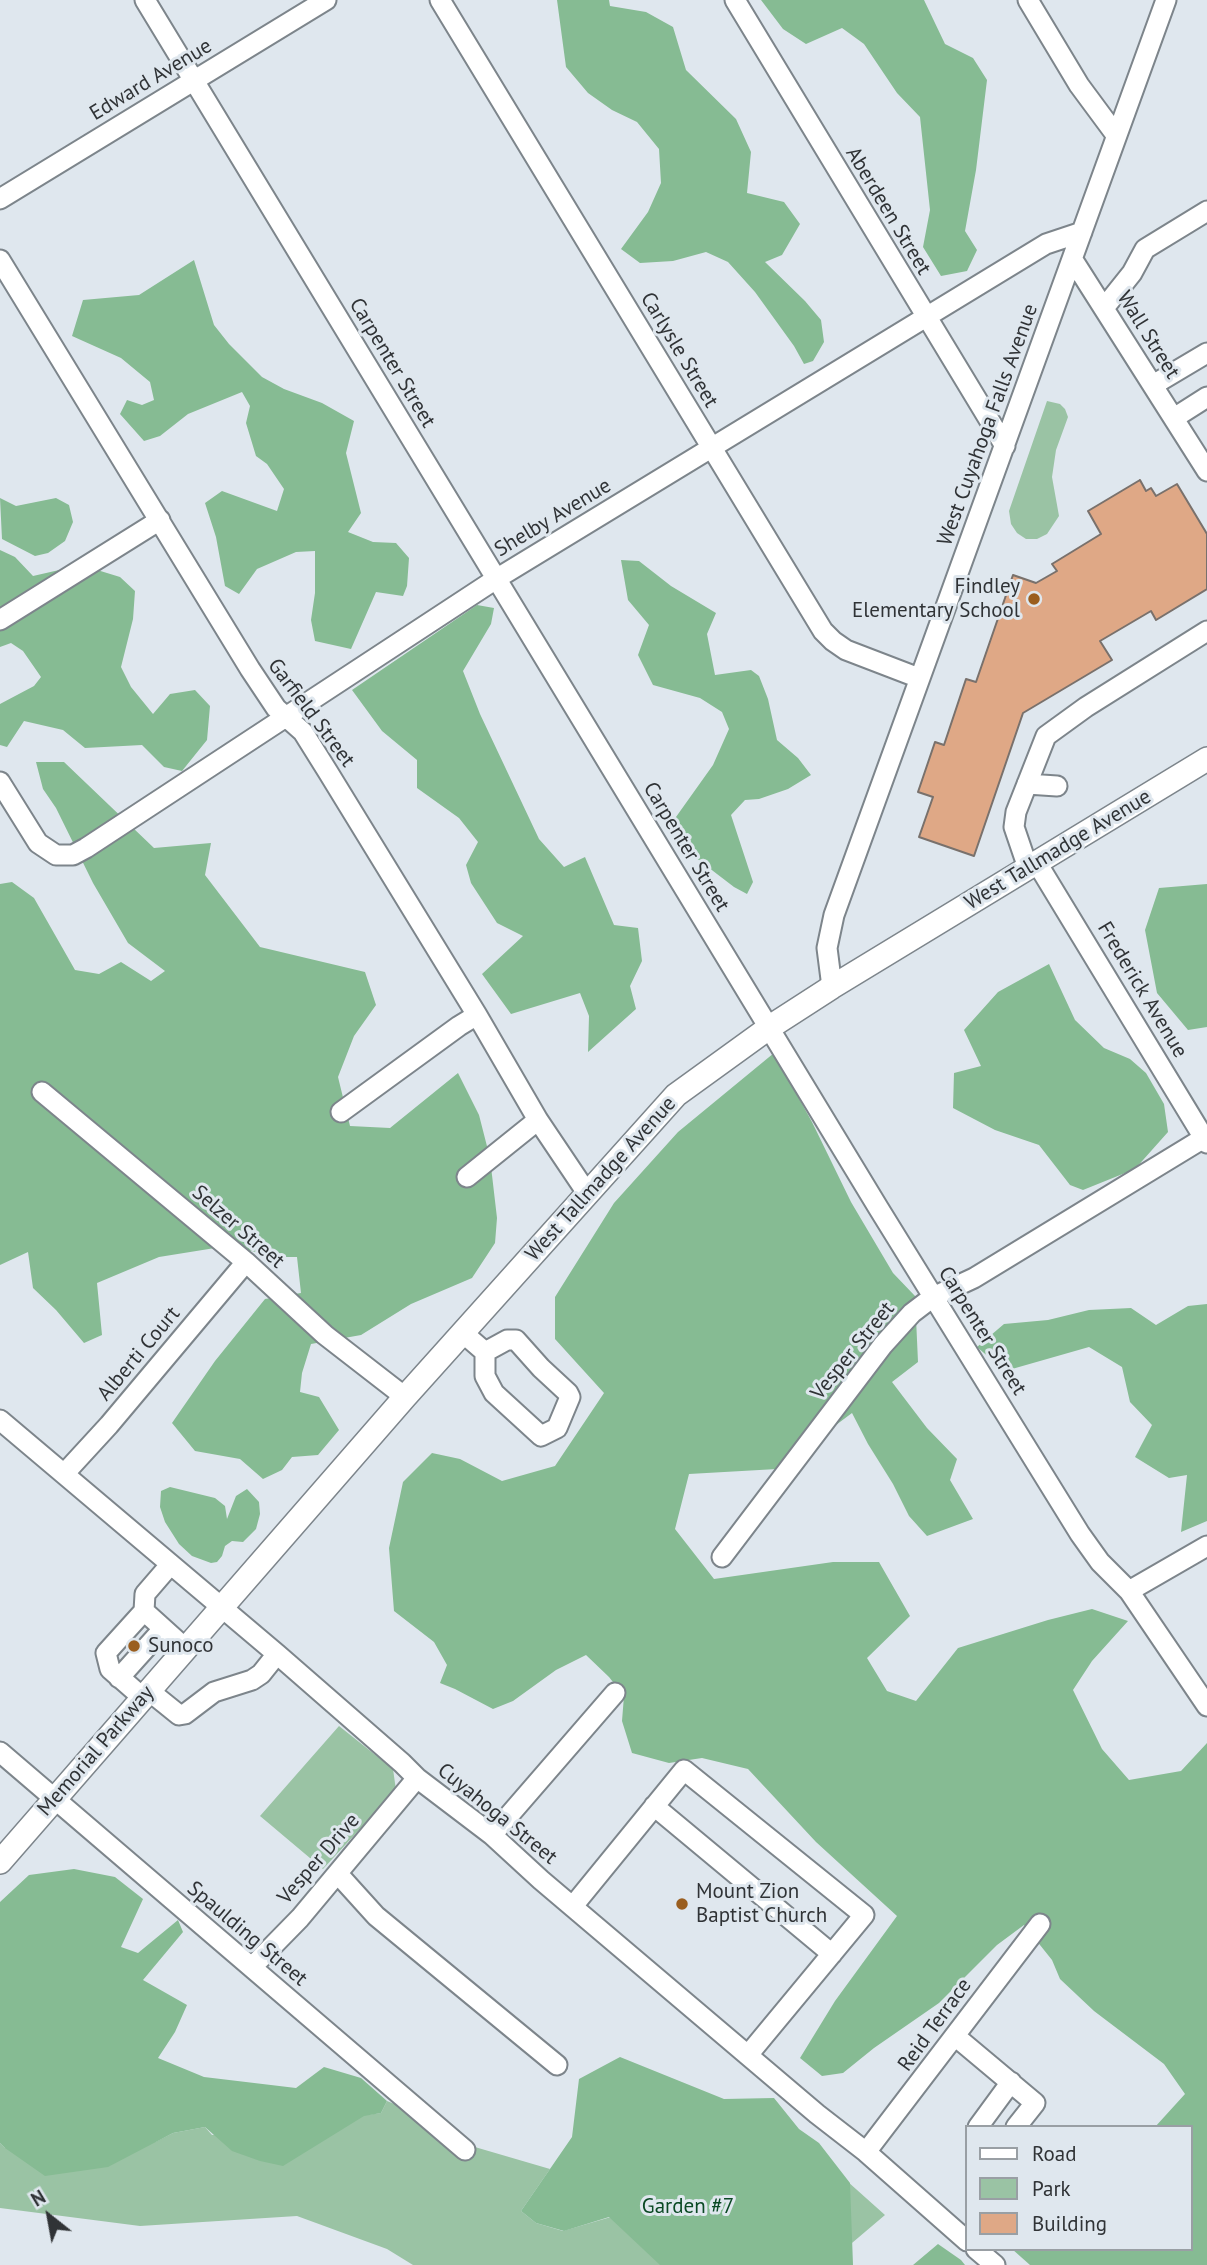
<!DOCTYPE html>
<style>
body{margin:0}
#map{position:relative;width:1207px;height:2265px;overflow:hidden;background:#dfe7ee;font-family:"PT Sans",sans-serif}
canvas{display:block}
.legend{position:absolute;left:965px;top:2125px;width:228px;height:126px;box-sizing:border-box;background:#dfe7ee;border:2px solid #999fa4;margin:0;padding:9px 12px;list-style:none;font-size:21px;color:#303336}
.legend li{display:flex;align-items:center;gap:14px;height:35px}
.legend b{width:35px;border:2px solid #999fa4}
.north{position:absolute;left:14px;top:2181px;width:70px;height:70px;-webkit-text-stroke:5px #dfe7ee;paint-order:stroke;rotate:329deg;font-size:19px;font-weight:700;line-height:28px;text-align:center;color:#303336}
.north::after{content:'';display:block;margin:auto;width:24px;height:32px;background:#303336;clip-path:polygon(50% 0,100% 100%,50% 72%,0 100%)}
</style>
<div id="map">
<canvas width="1207" height="2265"></canvas>
<ul class="legend">
<li><b style="height:9px;background:#fff"></b>Road</li>
<li><b style="height:19px;background:#9ac3a4"></b>Park</li>
<li><b style="height:19px;background:#dfa886"></b>Building</li>
</ul>
<div class="north">N</div>
</div>
<script>
const context = document.querySelector('canvas').getContext('2d');
context.lineJoin = 'round';
function fill(path, color) { context.fillStyle = color; context.fill(path, 'evenodd'); }
const shape = rows => new Path2D(rows.map(r => 'M' + r).join(''));
function trace(path, color, width, dash) { context.strokeStyle = color; context.lineWidth = width; context.lineCap = dash ? 'butt' : 'round'; context.setLineDash(dash || []); context.stroke(path); }
function label(font, color, halo, rows, align = 'center') {
  context.font = font + ' "PT Sans",sans-serif'; context.lineWidth = 6; context.setLineDash([]); context.textBaseline = 'middle'; context.strokeStyle = halo; context.fillStyle = color; for (const [text, x, y, turn = 0] of rows) {
    context.save(); context.translate(x, y); context.rotate((+turn || 0) * Math.PI / 180); context.textAlign = isNaN(turn) ? turn : align; if (halo) context.strokeText(text, 0, 0); context.fillText(text, 0, 0); context.restore();
  }
}
fill(shape([
 [1047,401,1060,404,1065,409,1068,417,1056,450,1052,477,1059,516,1047,534,1037,539,1026,539,1017,533,1011,524,1009,511],
 [339,1726,393,1769,396,1790,323,1869,260,1816],
 [387,2101,407,2109,468,2145,550,2169,521,2211,536,2223,563,2231,819,2156,885,2215,826,2265,413,2265,387,2249,297,2216,140,2226,0,2208,0,2143,5,2148,155,2142,173,2133,205,2127,212,2135,381,2113]
]), '#9ac3a4');
fill(shape([
 [557,0,609,0,610,6,646,12,673,27,686,70,736,119,751,152,747,193,784,202,800,224,782,255,765,262,805,301,821,320,824,342,813,361,804,364,794,346,755,292,728,262,706,252,673,261,640,263,621,249,648,212,661,183,659,149,637,122,612,110,588,93,566,67],
 [761,0,924,0,945,44,973,58,987,80,976,170,965,231,977,250,967,271,941,276,923,247,930,210,920,117,897,93,864,44,842,28,806,44,783,29],
 [194,260,214,325,229,344,262,377,284,389,322,403,354,421,346,453,361,513,348,532,373,542,396,543,409,558,407,586,403,596,376,592,351,649,315,641,311,620,315,593,315,551,296,552,257,569,239,594,225,586,216,537,205,503,222,491,277,511,284,489,267,464,256,456,246,423,250,406,242,392,188,414,160,436,144,441,120,414,127,400,142,405,154,400,150,382,121,358,72,336,83,300,139,295],
 [0,498,16,506,56,498,69,505,73,522,65,541,48,553,35,556,2,539],
 [0,550,15,557,33,576,81,565,120,577,135,591,133,619,121,667,131,687,153,714,170,694,195,690,210,706,207,740,182,771,164,767,142,745,85,748,63,730,24,721,7,747,0,745,0,704,34,686,41,677,23,651,11,643,0,647],
 [621,560,639,561,671,586,716,613,707,634,715,675,751,670,759,676,768,699,777,740,798,758,811,775,788,789,759,799,745,800,731,815,753,882,747,894,734,887,683,848,671,824,713,765,729,729,722,712,700,698,653,685,638,655,649,625,628,600],
 [477,605,494,608,491,624,463,671,480,714,539,839,564,867,585,857,614,925,638,928,642,961,630,986,636,1009,588,1052,589,1016,580,993,511,1014,482,974,523,936,497,923,471,883,466,865,478,842,459,818,417,788,417,760,382,731,352,690],
 [36,762,64,762,154,848,211,843,205,875,260,947,365,972,376,1005,354,1036,338,1077,350,1126,390,1128,458,1073,479,1115,490,1158,497,1218,495,1243,472,1278,411,1304,361,1335,311,1344,302,1373,300,1392,319,1397,339,1430,318,1455,292,1457,282,1470,263,1479,240,1459,195,1451,172,1423,215,1361,265,1299,301,1293,297,1257,278,1257,243,1249,215,1248,159,1257,97,1283,102,1335,84,1343,56,1310,33,1288,28,1252,0,1265,0,884,12,882,34,898,75,970,99,974,121,962,151,981,165,971,128,943,93,883,56,808,43,789],
 [1207,884,1207,1027,1188,1030,1157,993,1145,930,1159,888],
 [1049,964,1075,1020,1104,1048,1130,1059,1146,1073,1164,1104,1168,1132,1135,1169,1083,1190,1070,1185,1039,1145,995,1130,953,1108,954,1073,981,1066,964,1030,998,992],
 [774,1053,812,1122,851,1202,893,1273,915,1296,918,1362,892,1382,927,1428,957,1459,950,1480,973,1519,927,1536,909,1516,893,1484,868,1444,852,1413,777,1469,689,1474,675,1529,714,1579,833,1562,879,1562,910,1616,867,1658,887,1691,916,1701,958,1648,1048,1620,1092,1609,1128,1621,1092,1661,1073,1690,1102,1749,1129,1780,1181,1771,1207,1743,1207,2265,1030,2265,1012,2249,1191,2249,1191,2127,1155,2127,1185,2094,1164,2064,1094,2011,1060,1979,1052,1960,1024,1925,997,1945,939,2003,874,2048,843,2073,822,2076,800,2058,835,2001,897,1916,816,1842,748,1769,702,1758,669,1763,632,1753,622,1721,624,1696,609,1677,586,1655,556,1670,513,1701,493,1709,455,1689,440,1683,447,1665,434,1642,394,1611,389,1548,403,1482,432,1453,460,1459,502,1481,555,1466,604,1393,555,1339,555,1297,614,1203,678,1132],
 [1207,1304,1207,1521,1181,1532,1187,1475,1169,1478,1135,1457,1152,1425,1130,1402,1122,1367,1089,1347,1005,1371,977,1347,1004,1324,1048,1320,1089,1310,1131,1308,1156,1325,1188,1306],
 [170,1487,215,1498,225,1506,227,1519,236,1496,247,1489,259,1502,260,1514,256,1529,243,1542,232,1541,225,1546,222,1556,217,1562,211,1563,192,1556,179,1544,165,1522,160,1507,161,1491],
 [74,1869,115,1877,143,1899,121,1947,138,1953,178,1920,183,1932,143,1980,187,2005,175,2032,158,2058,204,2077,296,2088,324,2067,361,2078,387,2101,381,2113,364,2116,283,2166,260,2161,232,2151,205,2127,173,2133,108,2167,45,2176,5,2148,0,2143,0,1902,29,1875],
 [620,2057,724,2099,774,2098,799,2129,819,2143,850,2183,853,2265,660,2265,609,2217,564,2231,536,2223,521,2211,572,2137,579,2079],
 [938,2244,961,2260,965,2265,913,2265]
]), '#86bb93');
const building = shape([
 [1140,480,1146,491,1151,488,1156,496,1177,484,1207,534,1207,589,1156,620,1151,611,1100,641,1112,660,1023,713,974,856,919,837,933,797,918,792,935,742,944,745,966,679,976,682,1013,575,1036,583,1057,571,1052,564,1101,534,1088,511,1140,480]
]);
fill(building, '#dfa886');
trace(building, '#79716c', 2);
const minor = shape([
 [145,0,879,1209,1080,1534,1100,1562,1129,1591,1207,1706],
 [440,0,823,631,833,641,846,650,919,678],
 [735,0,1005,446],
 [1028,0,1079,85,1116,135],
 [0,199,326,0],
 [0,260,250,669,276,708,303,732,328,772,477,1015,538,1120,587,1193],
 [1073,260,1207,471],
 [1104,308,1132,273,1145,249,1207,211],
 [1153,385,1207,353],
 [1174,418,1207,397],
 [0,620,160,520],
 [0,782,38,843,56,855,73,855,86,848,496,579,1046,244,1082,232],
 [1027,784,1057,786],
 [1037,863,1207,1143],
 [1028,868,1014,827,1016,812,1046,736,1086,707,1207,631],
 [832,987,827,948,834,915,1166,0],
 [42,1092,246,1262,325,1335,405,1397],
 [341,1112,459,1026,477,1015],
 [467,1177,538,1120],
 [463,1333,485,1352,485,1376,494,1393,541,1436,557,1428,570,1397,568,1393,541,1368,516,1340,507,1340,485,1352],
 [0,1420,277,1654,402,1763,417,1778,492,1835,541,1880,817,2114,866,2152,967,2241],
 [64,1474,109,1425,246,1262],
 [722,1557,883,1345,912,1313,933,1297,974,1278,1207,1136],
 [170,1565,145,1594,144,1611,185,1648],
 [1129,1591,1207,1546],
 [119,1678,163,1629],
 [148,1690,179,1715,185,1714,214,1692,252,1680,261,1674,277,1654],
 [142,1697,110,1669,106,1653,144,1611],
 [0,1752,465,2150],
 [654,1806,832,1954],
 [492,1835,615,1693],
 [338,1874,376,1916,557,2065],
 [573,1906,684,1770,864,1915,748,2055],
 [252,1967,300,1918,417,1778],
 [955,2036,1035,2103,1016,2127],
 [978,2127,1011,2082],
 [866,2152,1040,1924],
 [976,2249,995,2265]
]);
const major = shape([
 [0,1862,405,1397,676,1095,770,1027,832,987,1207,759]
]);
trace(minor, '#7d858b', 23);
trace(major, '#7d858b', 26);
trace(minor, '#fff', 19);
trace(major, '#fff', 23);
for (const [x, y, r, color] of [
 [1034,599,7,"#9a5e1f"],
 [134,1646,7,"#9a5e1f"],
 [682,1904,7,"#9a5e1f"]
]) { const dot = new Path2D(); dot.arc(x, y, r, 0, 2 * Math.PI); context.fillStyle = color; context.fill(dot); trace(dot, '#dfe7ee', 2.5); }
label('21px', '#303336', '#dfe7ee', [
 ["Edward Avenue",151,80,-31],
 ["Aberdeen Street",888,211,59],
 ["Wall Street",1148,335,58],
 ["Carlysle Street",679,350,59],
 ["Carpenter Street",392,363,59],
 ["West Cuyahoga Falls Avenue",988,425,-70],
 ["Shelby Avenue",553,518,-31],
 ["Garfield Street",311,713,53],
 ["Carpenter Street",686,847,59],
 ["West Tallmadge Avenue",1058,850,-31],
 ["Frederick Avenue",1142,990,59],
 ["West Tallmadge Avenue",601,1179,-48],
 ["Selzer Street",238,1227,41],
 ["Carpenter Street",982,1331,58],
 ["Vesper Street",853,1351,-51],
 ["Alberti Court",139,1354,-50],
 ["Memorial Parkway",96,1751,-49],
 ["Cuyahoga Street",497,1814,39],
 ["Vesper Drive",319,1859,-49],
 ["Spaulding Street",247,1934,40],
 ["Reid Terrace",935,2025,-54]
]);
label('21px', '#303336', '#dfe7ee', [
 ["Findley",1020,587,"right"],
 ["Elementary School",1020,611,"right"],
 ["Sunoco",148,1646],
 ["Mount Zion",696,1892],
 ["Baptist Church",696,1916]
], 'left');
label('21px', '#0a4924', '#dfe7ee', [
 ["Garden #7",688,2207]
]);
</script>
